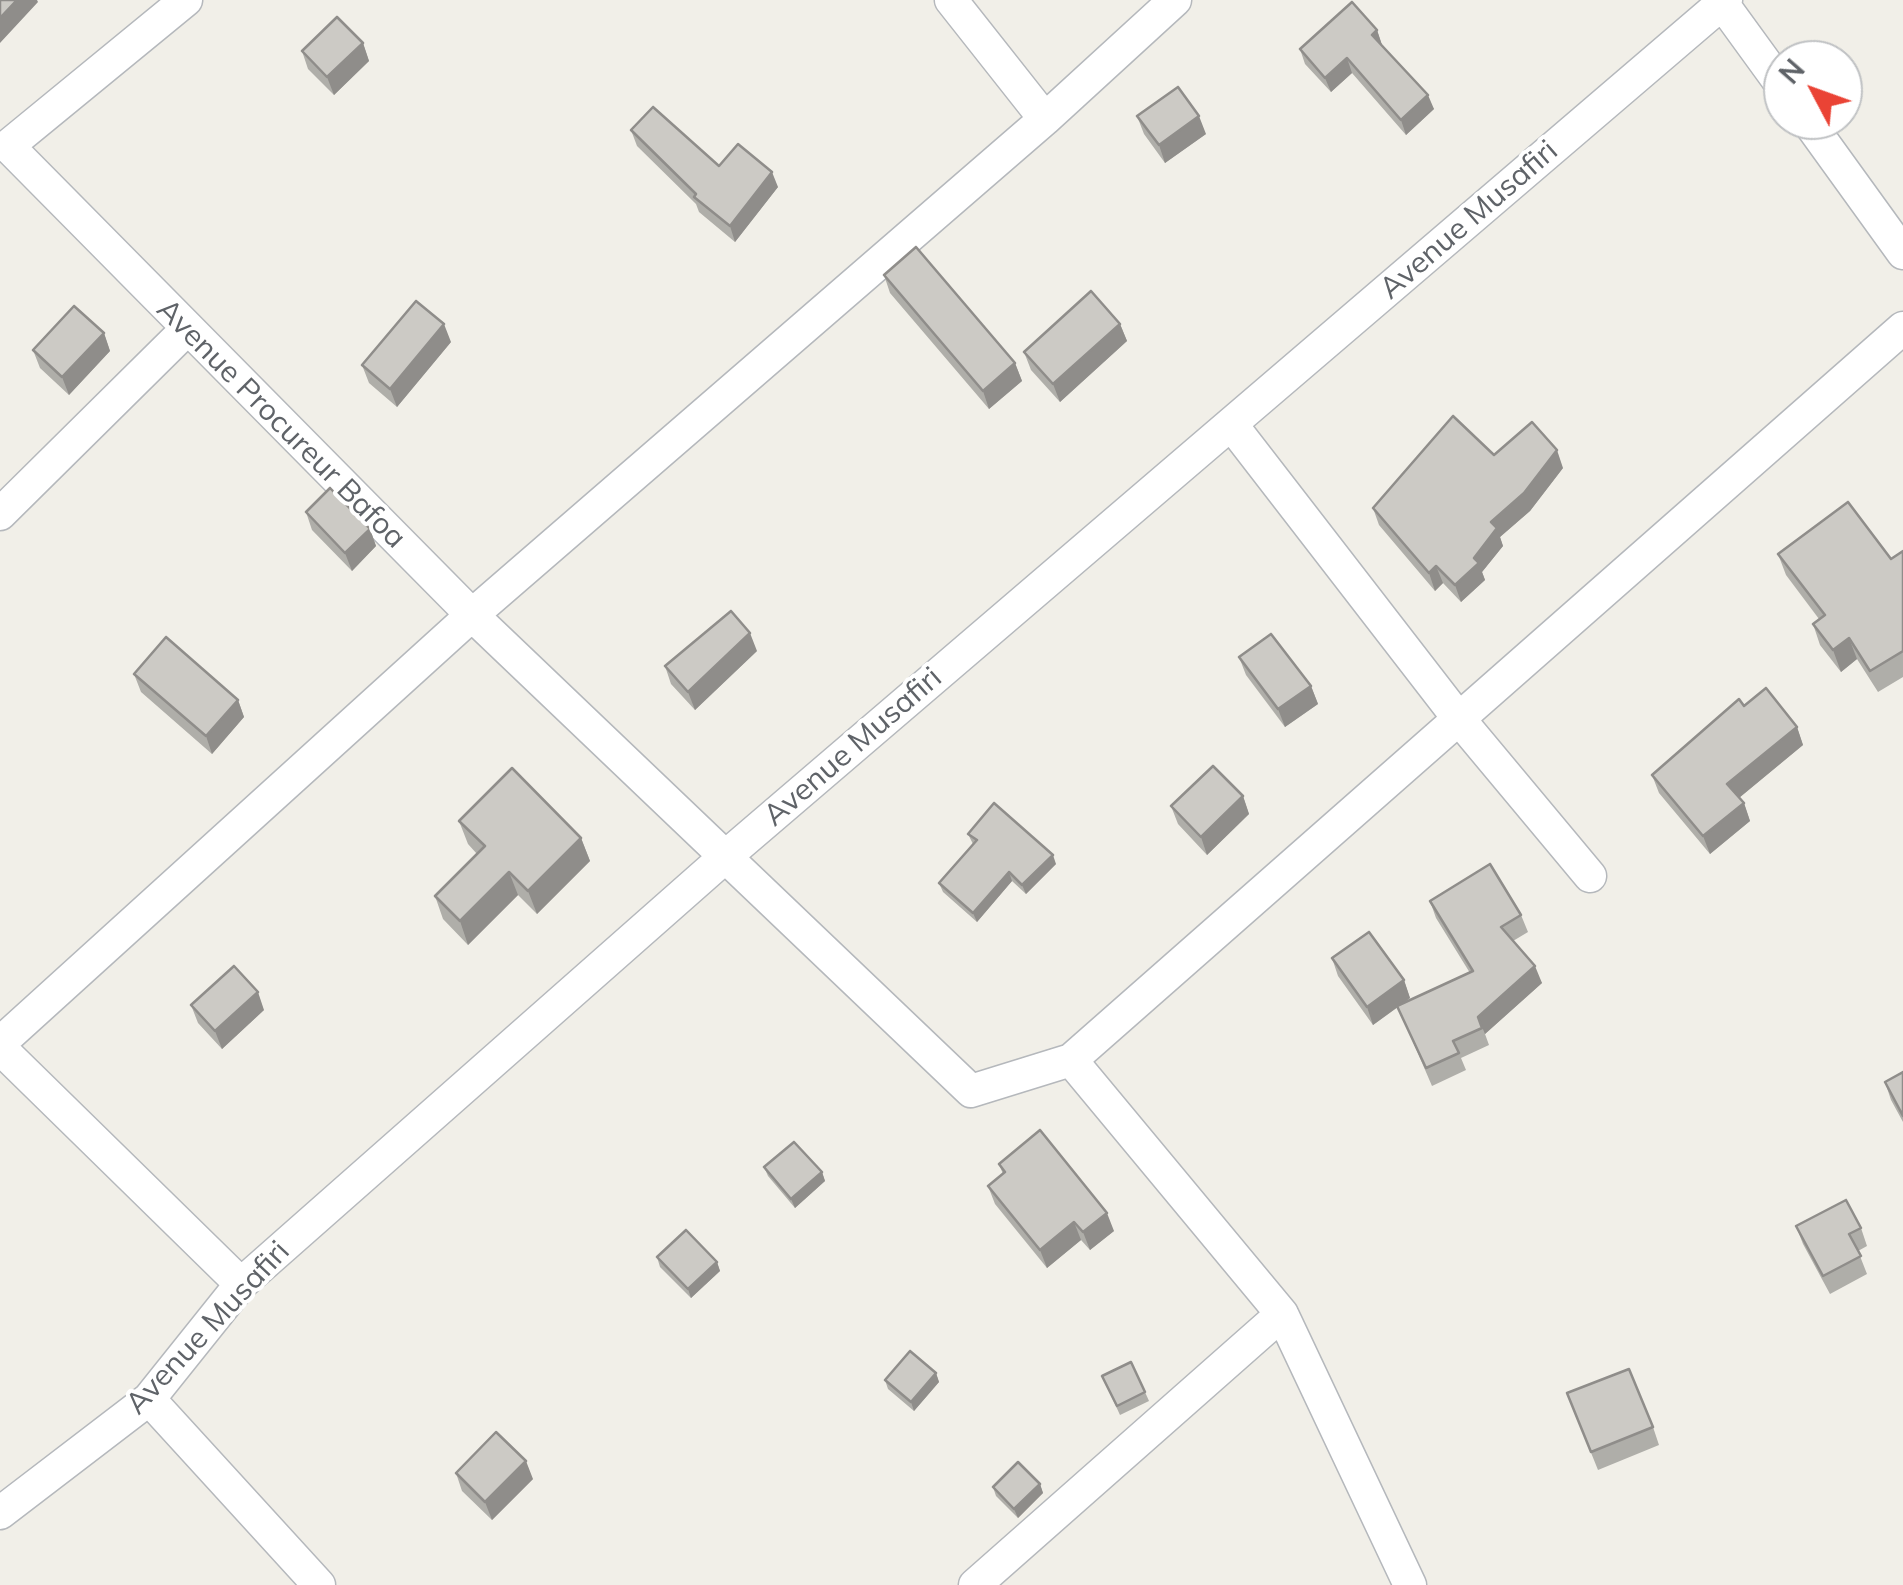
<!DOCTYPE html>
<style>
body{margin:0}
#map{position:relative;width:1903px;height:1585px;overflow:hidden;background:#f1efe8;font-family:Mulish,sans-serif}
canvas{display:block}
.north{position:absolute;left:1763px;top:40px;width:100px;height:100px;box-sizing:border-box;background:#fff;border:2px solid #bfc1c3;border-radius:50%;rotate:311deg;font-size:28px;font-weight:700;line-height:40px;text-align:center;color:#5f6368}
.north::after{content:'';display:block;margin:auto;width:35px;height:45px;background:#ea4335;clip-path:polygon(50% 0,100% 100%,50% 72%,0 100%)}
</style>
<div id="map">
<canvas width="1903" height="1585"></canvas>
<div class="north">N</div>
</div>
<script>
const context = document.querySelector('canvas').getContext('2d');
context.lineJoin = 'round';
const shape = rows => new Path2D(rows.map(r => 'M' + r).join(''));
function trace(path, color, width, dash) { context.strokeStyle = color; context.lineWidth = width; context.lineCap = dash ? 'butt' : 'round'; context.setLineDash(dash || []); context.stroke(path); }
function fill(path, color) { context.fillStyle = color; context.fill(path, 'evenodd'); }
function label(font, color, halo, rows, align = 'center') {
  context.font = font + ' Mulish,sans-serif'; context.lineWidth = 8; context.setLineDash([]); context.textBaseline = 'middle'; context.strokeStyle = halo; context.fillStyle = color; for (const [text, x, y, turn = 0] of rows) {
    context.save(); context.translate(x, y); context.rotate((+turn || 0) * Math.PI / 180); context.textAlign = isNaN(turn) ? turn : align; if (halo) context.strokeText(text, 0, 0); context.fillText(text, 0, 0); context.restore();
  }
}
const minor = shape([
 [186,0,8,146,472,615,971,1091,1071,1060,1282,1314,1410,1585],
 [951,0,1045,119],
 [1722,3,1783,87],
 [1807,120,1903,253],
 [1231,424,1459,719,1590,876],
 [0,514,186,330],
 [0,1043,472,615,1045,119,1175,0],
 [0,1048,241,1284],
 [1071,1060,1903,328],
 [149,1399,319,1585],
 [0,1513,149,1399,241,1284,725,857,1726,0],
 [975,1585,1282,1314]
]);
trace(minor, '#b5b8bc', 35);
trace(minor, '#fff', 32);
fill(shape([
 [1377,30,1382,45,1434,109,1406,135,1352,73,1331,92,1305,64,1300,49],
 [363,43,369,61,334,95,308,69,302,51],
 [1137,116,1206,134,1165,163,1144,134],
 [631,130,719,166,778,187,735,242,699,212,696,204,637,146],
 [884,275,1015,363,1022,381,989,409,890,293],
 [1120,324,1127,341,1060,402,1031,370,1024,352],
 [104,333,110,351,69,395,40,368,33,350],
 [451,342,397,407,369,383,362,365],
 [1494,455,1563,468,1530,511,1500,537,1503,546,1482,572,1485,580,1461,602,1443,583,1435,591,1379,525,1373,508],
 [306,512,370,529,376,546,352,571,312,530],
 [1903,551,1903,677,1878,692,1857,659,1841,672,1820,645,1813,624,1819,619,1786,575,1778,554,1891,559],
 [757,651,695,710,671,684,665,666],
 [1239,657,1311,686,1318,704,1285,727,1246,675],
 [134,674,238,700,244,717,212,754,141,692],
 [1744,706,1797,727,1803,745,1739,798,1744,803,1750,821,1710,854,1659,793,1652,775],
 [1243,796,1249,814,1207,855,1178,824,1171,806],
 [459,821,581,838,590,861,537,914,518,895,468,945,443,919,435,896,477,854,468,844],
 [968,834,1056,864,1026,894,1012,881,977,922,943,892,939,883,973,844],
 [1430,901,1521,915,1528,932,1513,941,1542,983,1485,1034,1489,1045,1461,1058,1466,1070,1432,1086,1398,1007,1373,1025,1338,976,1332,958,1404,980,1410,998,1404,1003,1470,973,1436,918],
 [191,1005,264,1010,222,1049,198,1023],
 [1903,1072,1903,1122,1891,1100,1885,1082],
 [999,1164,1114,1231,1090,1250,1081,1240,1047,1268,995,1204,988,1186,1003,1174],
 [764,1167,822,1172,825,1181,795,1208,768,1176],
 [1796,1226,1861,1228,1867,1246,1858,1251,1867,1274,1830,1294,1803,1244],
 [657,1257,717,1262,720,1271,691,1298,660,1267],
 [936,1373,939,1382,914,1411,888,1389,885,1380],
 [1102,1376,1145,1392,1149,1401,1120,1415],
 [1567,1393,1653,1427,1659,1445,1598,1470],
 [456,1473,533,1479,492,1520,462,1491],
 [1040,1484,1043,1493,1018,1518,996,1496,993,1487]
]), '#afaea9');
fill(shape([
 [17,0,37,0,38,2,0,43,0,18],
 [1377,30,1382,45,1377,49,1372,35],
 [363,43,369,61,334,95,327,77],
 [1347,58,1352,73,1331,92,1325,78],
 [1428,95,1434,109,1406,135,1401,120],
 [1199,116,1206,134,1165,163,1159,145],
 [772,172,778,187,735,242,730,226],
 [444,324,451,342,397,407,390,389],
 [1120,324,1127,341,1060,402,1053,384],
 [104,333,110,351,69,395,62,377],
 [1015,363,1022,381,989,409,983,391],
 [1557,450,1563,468,1530,511,1500,537,1503,546,1482,572,1485,580,1461,602,1455,585,1474,558,1491,522],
 [370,529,376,546,352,571,345,553],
 [1436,566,1443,583,1435,591,1429,573],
 [750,633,757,651,695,710,688,692],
 [1849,638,1857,659,1841,672,1833,650],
 [1311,686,1318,704,1285,727,1278,709],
 [238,700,244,717,212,754,206,736],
 [1797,727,1803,745,1734,802,1727,784],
 [1243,796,1249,814,1207,855,1201,837],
 [1744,803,1750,821,1710,854,1703,836],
 [581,838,590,861,537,914,528,891],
 [1053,855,1056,864,1026,894,1022,885],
 [509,872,518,895,468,945,460,921],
 [1009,872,1012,881,977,922,973,913],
 [1535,966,1542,983,1485,1034,1478,1017],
 [1404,980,1410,998,1373,1025,1367,1007],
 [258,992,264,1010,222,1049,215,1031],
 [822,1172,825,1181,795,1208,791,1199],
 [1107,1213,1114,1231,1090,1250,1083,1232],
 [1074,1222,1081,1240,1047,1268,1040,1250],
 [717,1262,720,1271,691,1298,688,1289],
 [936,1373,939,1382,914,1411,911,1402],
 [526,1461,533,1479,492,1520,485,1502],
 [1040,1484,1043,1493,1018,1518,1014,1509]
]), '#8f8d8a');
const building = shape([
 [0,0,17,0,0,18,0,0],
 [1352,2,1377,30,1372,35,1428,95,1401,120,1347,58,1325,78,1300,49,1352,2],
 [337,17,363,43,327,77,302,51,337,17],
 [1178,87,1199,116,1159,145,1137,116,1178,87],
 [653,107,719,166,738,144,772,172,730,226,694,197,696,194,631,130,653,107],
 [916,247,1015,363,983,391,884,275,916,247],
 [1091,291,1120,324,1053,384,1024,352,1091,291],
 [416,301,444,324,390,389,362,365,416,301],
 [74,306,104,333,62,377,33,350,74,306],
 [1453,416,1494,455,1532,422,1557,450,1524,493,1491,522,1497,528,1474,558,1479,563,1455,585,1436,566,1429,573,1373,508,1453,416],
 [330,488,370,529,345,553,306,512,330,488],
 [1848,502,1891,559,1903,551,1903,651,1870,671,1849,638,1833,650,1813,624,1825,615,1778,554,1848,502],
 [731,611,750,633,688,692,665,666,731,611],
 [1271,634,1311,686,1278,709,1239,657,1271,634],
 [166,637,238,700,206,736,134,674,166,637],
 [1766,688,1797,727,1727,784,1744,803,1703,836,1652,775,1739,699,1744,706,1766,688],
 [1213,766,1243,796,1201,837,1171,806,1213,766],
 [512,768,581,838,528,891,509,872,460,921,435,896,485,846,459,821,512,768],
 [994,803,1053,855,1022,885,1009,872,973,913,939,883,977,840,968,834,994,803],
 [1490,864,1521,915,1501,927,1535,966,1478,1017,1482,1028,1453,1041,1459,1053,1426,1068,1397,1006,1473,971,1430,901,1490,864],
 [1369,932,1404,980,1367,1007,1332,958,1369,932],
 [234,966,258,992,215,1031,191,1005,234,966],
 [1903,1072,1903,1116,1885,1082,1903,1072],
 [1040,1130,1107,1213,1083,1232,1074,1222,1040,1250,988,1186,1005,1172,999,1164,1040,1130],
 [794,1142,822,1172,791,1199,764,1167,794,1142],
 [1846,1200,1861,1228,1849,1234,1861,1256,1823,1276,1796,1226,1846,1200],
 [686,1230,717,1262,688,1289,657,1257,686,1230],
 [910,1351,936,1373,911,1402,885,1380,910,1351],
 [1131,1362,1145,1392,1117,1406,1102,1376,1131,1362],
 [1629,1369,1653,1427,1591,1452,1567,1393,1629,1369],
 [496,1432,526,1461,485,1502,456,1473,496,1432],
 [1018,1462,1040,1484,1014,1509,993,1487,1018,1462]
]);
fill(building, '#cccac5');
trace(building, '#8f8d8a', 2.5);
label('30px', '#5f6368', '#fff', [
 ["Avenue Musafiri",1469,220,-41],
 ["Avenue Procureur Bafoa",281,424,45],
 ["Avenue Musafiri",853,747,-41],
 ["Avenue Musafiri",208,1328,-47]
]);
</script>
